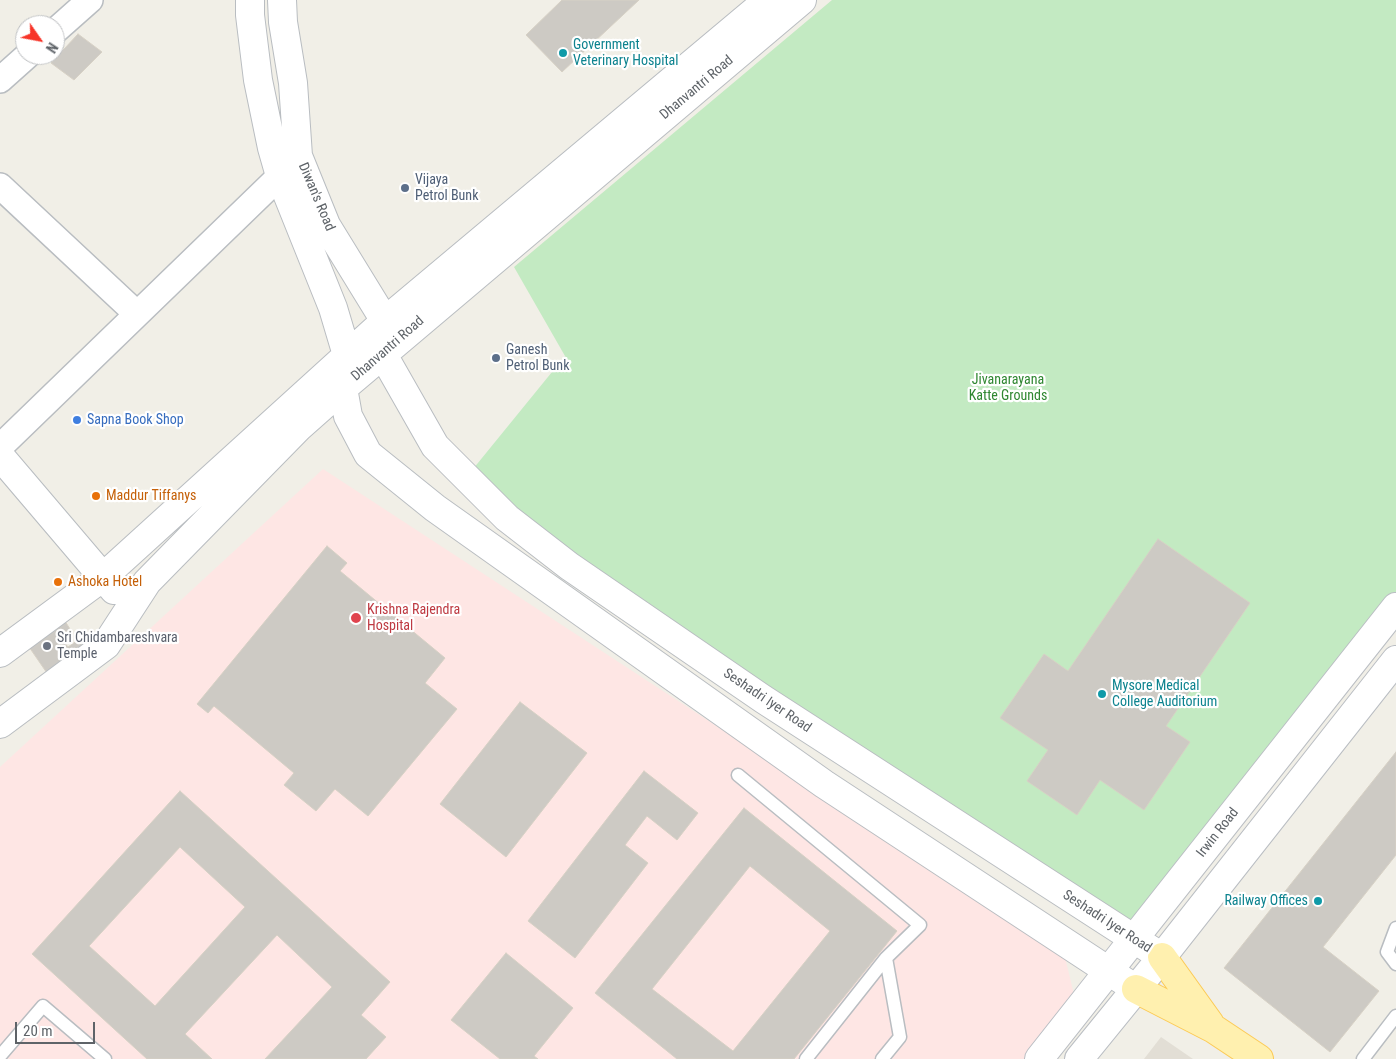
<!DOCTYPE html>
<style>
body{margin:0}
#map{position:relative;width:1396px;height:1059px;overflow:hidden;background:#f1efe7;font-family:"Roboto Condensed",sans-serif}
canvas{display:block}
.north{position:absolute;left:15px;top:15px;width:50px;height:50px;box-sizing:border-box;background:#fff;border:1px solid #bfc1c3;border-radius:50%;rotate:123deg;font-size:14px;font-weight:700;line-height:20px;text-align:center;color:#5e6368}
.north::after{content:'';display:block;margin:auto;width:18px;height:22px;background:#f73428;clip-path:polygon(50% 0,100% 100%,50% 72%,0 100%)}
.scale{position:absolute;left:15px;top:1022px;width:80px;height:22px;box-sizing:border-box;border:2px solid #5e6368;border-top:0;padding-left:6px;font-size:15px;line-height:18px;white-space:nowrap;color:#5e6368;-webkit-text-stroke:4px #fff;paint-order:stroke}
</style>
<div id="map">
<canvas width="1396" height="1059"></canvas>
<div class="north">N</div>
<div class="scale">20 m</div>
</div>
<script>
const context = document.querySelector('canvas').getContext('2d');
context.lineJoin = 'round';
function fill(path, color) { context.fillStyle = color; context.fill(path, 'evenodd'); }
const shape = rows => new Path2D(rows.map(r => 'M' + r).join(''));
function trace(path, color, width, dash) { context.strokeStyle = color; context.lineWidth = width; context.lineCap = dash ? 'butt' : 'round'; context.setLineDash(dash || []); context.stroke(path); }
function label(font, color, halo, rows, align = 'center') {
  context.font = font + ' "Roboto Condensed",sans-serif'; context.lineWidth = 4.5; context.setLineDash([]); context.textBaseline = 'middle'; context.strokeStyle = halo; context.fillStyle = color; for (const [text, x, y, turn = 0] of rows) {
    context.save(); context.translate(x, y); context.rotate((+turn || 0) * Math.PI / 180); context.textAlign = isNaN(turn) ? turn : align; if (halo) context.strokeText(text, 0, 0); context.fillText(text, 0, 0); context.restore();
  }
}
fill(shape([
 [1161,1037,1193,1059,1144,1059]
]), '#e2ded5');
fill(shape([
 [323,469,1064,953,1078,1011,1040,1059,0,1059,0,767]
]), '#fee6e4');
fill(shape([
 [832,0,1396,0,1396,611,1136,946,460,485,565,356,514,267]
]), '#c3eac2');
const building = shape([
 [562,0,639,0,562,72,526,35,562,0],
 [78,34,102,52,74,80,51,63,78,34],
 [1158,539,1250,603,1166,726,1190,742,1144,810,1100,780,1077,815,1027,781,1048,750,1000,718,1044,654,1068,671,1158,539],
 [327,546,347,563,340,571,445,658,425,683,457,709,368,816,335,789,316,811,284,785,294,773,214,706,208,713,197,704,327,546],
 [63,618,70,629,60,637,68,647,78,640,85,650,49,676,27,644,63,618],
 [520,702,587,753,506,857,440,804,520,702],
 [1396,752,1396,855,1323,947,1379,991,1330,1052,1224,968,1396,752],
 [644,771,698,813,677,840,647,816,625,845,648,863,575,958,528,921,644,771],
 [180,791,390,982,361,1015,386,1037,366,1059,265,1059,332,987,277,935,185,1034,212,1059,147,1059,32,954,180,791],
 [180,847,245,907,155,1006,89,946,180,847],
 [744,808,897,931,794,1059,677,1059,595,993,744,808],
 [750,866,830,931,733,1051,652,989,750,866],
 [506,953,573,1008,534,1056,538,1059,500,1059,451,1020,506,953]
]);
fill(building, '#cdcac4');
trace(building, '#d7d1c5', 1);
const service = shape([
 [738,775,920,925,886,958],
 [1396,928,1387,952,1396,964],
 [0,1056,43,1006,105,1059],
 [806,1059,886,958,900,1037,882,1059],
 [1363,1059,1396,1016]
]);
const minor = shape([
 [55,31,90,0],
 [0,80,28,55],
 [0,186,137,314],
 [0,447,280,176]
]);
const tertiary = shape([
 [250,0,250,15,258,80,272,148,280,176,333,308,347,355,343,388,348,416,368,454,435,508,824,784,1136,989],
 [282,0,283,22,293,83,298,156,326,225,385,321,382,353,435,446,507,518,569,566,763,699,1162,957],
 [0,456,114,590],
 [0,653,103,577,385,321,768,0],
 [0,724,106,645,147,582,299,427,343,388,802,0]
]);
const secondary = shape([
 [1039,1059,1396,607],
 [1079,1059,1162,957,1396,660]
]);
const primary = shape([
 [1162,957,1210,1024],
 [1136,989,1214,1029,1259,1059]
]);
trace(service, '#b9bdc1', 15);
trace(minor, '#b9bdc1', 28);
trace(tertiary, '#b9bdc1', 30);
trace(secondary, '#babec3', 30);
trace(primary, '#fcca55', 30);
trace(service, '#fff', 12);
trace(minor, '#fff', 25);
trace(tertiary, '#fff', 28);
trace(secondary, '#fff', 28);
trace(primary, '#fff0af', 28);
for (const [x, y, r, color] of [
 [563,53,5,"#0f9aa8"],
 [405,188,5,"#5c6f8a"],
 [496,358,5,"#5c6f8a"],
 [77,420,5,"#3f7fe0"],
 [96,496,5,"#e8710a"],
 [58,582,5,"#e8710a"],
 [356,618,6,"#e0444e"],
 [47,646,5,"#6b7280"],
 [1102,694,5,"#0f9aa8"],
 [1318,901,5,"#0f9aa8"]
]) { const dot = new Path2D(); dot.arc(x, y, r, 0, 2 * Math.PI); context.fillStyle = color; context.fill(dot); trace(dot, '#fff', 2); }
label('14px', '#0d838f', '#fff', [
 ["Government",573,45],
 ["Veterinary Hospital",573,61],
 ["Mysore Medical",1112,686],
 ["College Auditorium",1112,702],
 ["Railway Offices",1308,901,"right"]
], 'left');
label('14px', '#5e6368', '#fff', [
 ["Dhanvantri Road",697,88,-40],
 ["Diwan's Road",316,197,67],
 ["Dhanvantri Road",388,349,-41],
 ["Seshadri Iyer Road",767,701,34],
 ["Irwin Road",1218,833,-52],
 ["Seshadri Iyer Road",1107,922,33]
]);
label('14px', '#4e5e75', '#fff', [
 ["Vijaya",415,180],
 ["Petrol Bunk",415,196],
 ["Ganesh",506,350],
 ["Petrol Bunk",506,366]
], 'left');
label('14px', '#2f8731', '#fff', [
 ["Jivanarayana",1008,380],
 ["Katte Grounds",1008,396]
]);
label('14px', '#366cbe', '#fff', [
 ["Sapna Book Shop",87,420]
], 'left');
label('14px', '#c56008', '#fff', [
 ["Maddur Tiffanys",106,496],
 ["Ashoka Hotel",68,582]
], 'left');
label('14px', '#be3a42', '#fff', [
 ["Krishna Rajendra",367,610],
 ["Hospital",367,626]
], 'left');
label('14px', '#5b616d', '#fff', [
 ["Sri Chidambareshvara",57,638],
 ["Temple",57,654]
], 'left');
</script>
